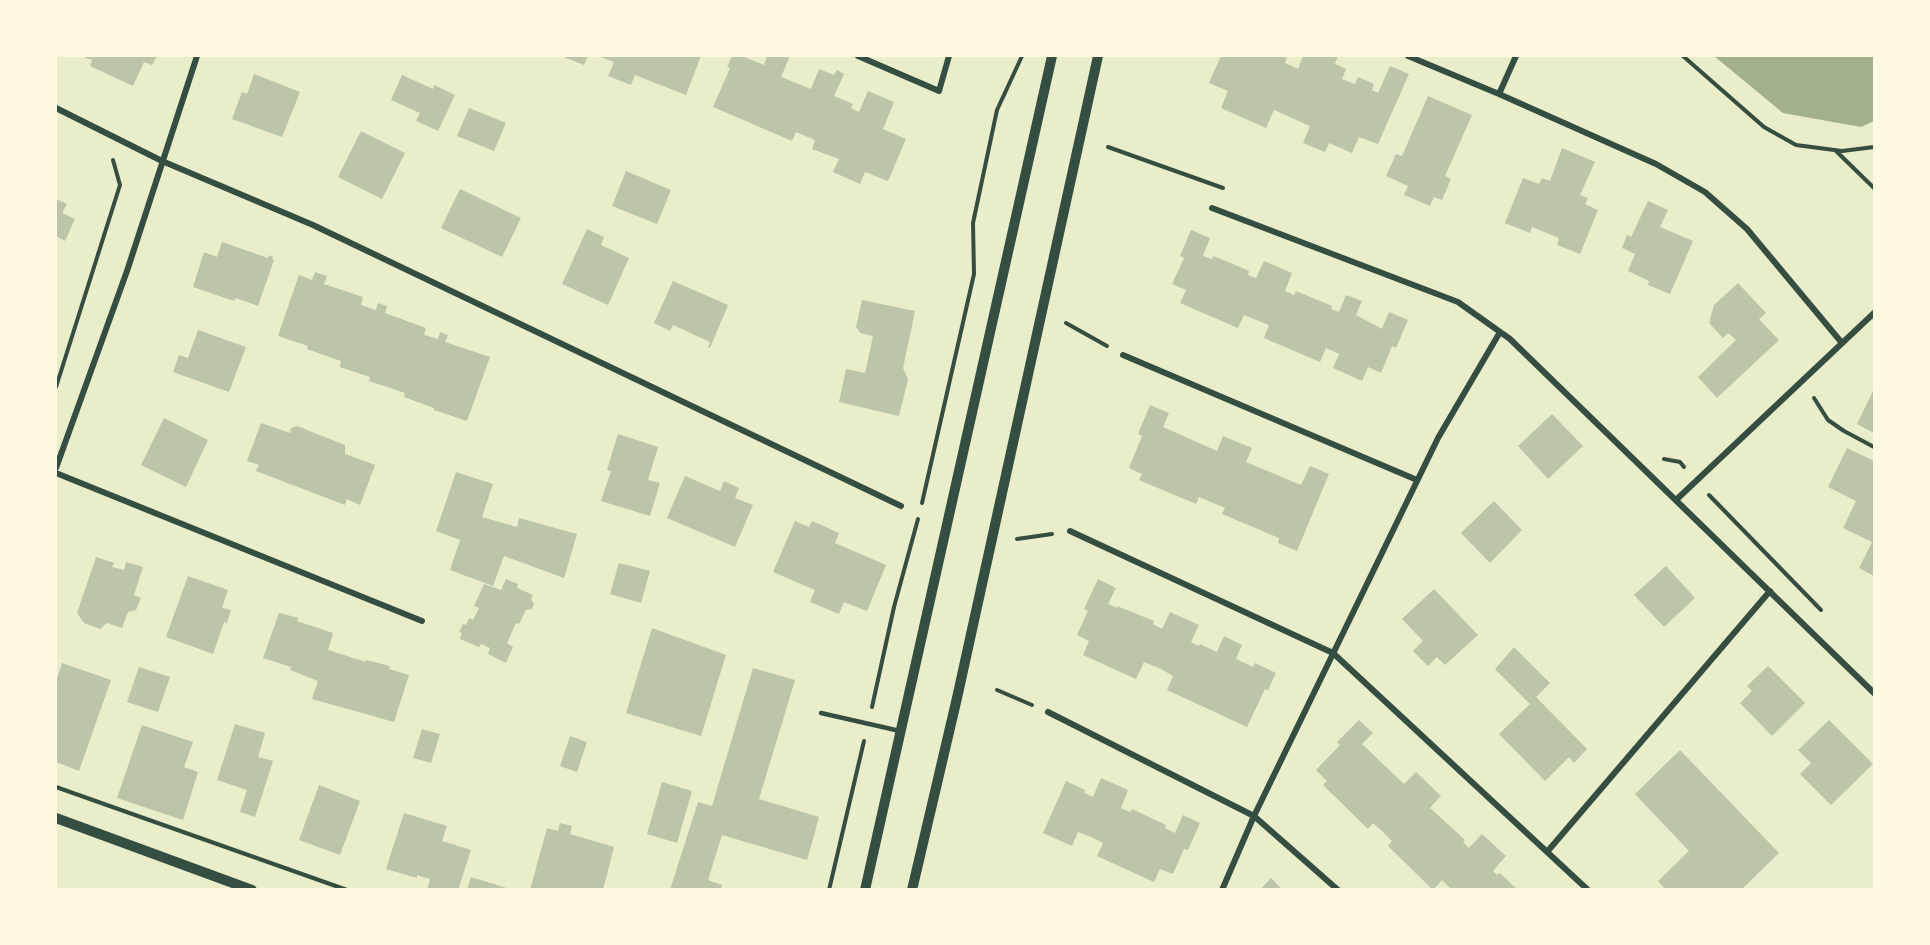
<!DOCTYPE html>
<style>
body{margin:0}
#map{position:relative;width:1930px;height:945px;overflow:hidden;background:#e9edc9;font-family:"Open Sans",sans-serif}
canvas{display:block}
.frame{position:absolute;inset:0;border:57px solid #fefae0;pointer-events:none}
</style>
<div id="map">
<canvas width="1930" height="945"></canvas>
<div class="frame"></div>
</div>
<script>
const context = document.querySelector('canvas').getContext('2d');
context.lineJoin = 'round';
function fill(path, color) { context.fillStyle = color; context.fill(path, 'evenodd'); }
const shape = rows => new Path2D(rows.map(r => 'M' + r).join(''));
function trace(path, color, width, dash) { context.strokeStyle = color; context.lineWidth = width; context.lineCap = dash ? 'butt' : 'round'; context.setLineDash(dash || []); context.stroke(path); }
fill(shape([
 [1714,56,1874,56,1874,121,1861,127,1783,113]
]), '#a3b18a');
fill(shape([
 [81,56,157,56,152,65,144,62,133,86,90,66,92,60],
 [561,56,588,56,584,65],
 [598,56,701,56,686,95,635,75,631,85,608,76,614,62],
 [732,56,742,56,764,65,767,56,790,56,781,77,811,89,819,69,834,75,837,70,844,74,834,96,853,104,851,108,859,112,868,91,894,102,883,129,906,139,888,181,865,172,860,184,833,172,839,159,812,149,815,140,796,132,792,141,713,107,730,68,727,67],
 [1221,56,1287,56,1285,63,1298,69,1303,56,1338,56,1335,64,1346,69,1342,79,1355,84,1358,77,1374,84,1372,90,1378,93,1390,66,1409,74,1378,144,1359,137,1352,153,1329,143,1325,152,1303,143,1310,126,1274,110,1266,128,1221,108,1228,91,1209,83],
 [254,74,300,92,282,137,232,119,242,92,247,94],
 [402,75,433,89,434,85,455,95,438,131,416,121,420,113,391,100],
 [1428,96,1472,115,1445,176,1451,179,1442,200,1434,197,1430,206,1404,195,1408,186,1386,176,1396,154,1402,156],
 [469,108,506,123,494,151,457,136],
 [361,131,405,153,382,199,338,177],
 [1562,148,1595,162,1580,195,1588,198,1585,204,1598,210,1580,254,1557,245,1559,238,1532,227,1530,233,1505,223,1523,178,1539,184,1542,178,1550,181],
 [626,171,671,190,657,224,612,206],
 [460,189,521,218,502,257,441,228],
 [56,199,67,204,62,213,75,219,65,241,56,236],
 [1648,201,1668,210,1660,227,1693,241,1670,294,1648,285,1649,281,1628,271,1635,254,1622,248,1627,235,1631,237],
 [587,229,604,237,601,245,629,258,608,305,562,284],
 [1191,230,1210,238,1203,256,1212,259,1213,256,1231,263,1249,271,1248,275,1256,278,1264,261,1292,273,1285,291,1294,295,1296,291,1332,306,1331,309,1339,312,1346,295,1362,301,1356,315,1382,329,1389,312,1408,320,1396,348,1392,346,1381,373,1368,367,1362,381,1333,368,1339,354,1326,348,1320,362,1264,338,1269,325,1244,315,1238,328,1180,303,1186,290,1172,284,1184,258,1180,256],
 [222,242,268,258,269,255,273,257,272,259,274,260,258,306,236,298,234,301,193,287,204,252,217,257],
 [315,272,327,276,324,284,363,297,361,305,376,310,378,303,387,306,385,313,426,328,424,335,438,339,440,332,448,335,445,342,490,357,467,421,434,410,434,408,404,397,405,393,369,381,370,377,340,367,341,361,307,349,308,346,278,336,299,275,312,280],
 [673,281,728,305,710,348,708,347,710,342,673,325,670,331,654,323],
 [1738,283,1766,313,1759,319,1779,340,1717,398,1698,377,1736,340,1728,333,1723,338,1709,323,1714,305],
 [862,300,915,311,903,368,908,379,899,416,839,402,846,369,865,373,873,336,860,333,856,327],
 [198,330,246,347,229,392,173,372,179,355,188,358],
 [1874,389,1874,433,1857,424],
 [1150,405,1169,413,1163,427,1217,451,1223,436,1252,448,1246,462,1301,485,1310,466,1329,474,1297,551,1278,543,1279,538,1222,514,1225,508,1199,497,1196,504,1139,480,1142,474,1129,468,1142,436,1138,434],
 [1552,414,1583,446,1548,479,1518,446],
 [164,418,208,440,186,487,141,465],
 [261,423,290,433,291,428,297,426,345,445,345,454,375,465,360,505,347,499,345,505,256,471,259,465,247,461],
 [618,434,658,447,648,480,660,483,650,516,601,501,611,471,607,470],
 [1847,448,1874,461,1874,576,1859,568,1872,542,1843,528,1856,501,1828,487],
 [456,472,493,484,482,517,517,527,519,518,577,534,564,578,504,556,493,586,450,570,460,540,436,531],
 [685,476,720,491,724,481,739,488,735,498,753,505,735,547,667,518],
 [1494,501,1522,530,1490,563,1461,533],
 [795,521,809,527,812,521,839,533,835,543,886,565,867,611,844,602,839,614,810,602,815,590,773,572],
 [96,557,114,563,112,567,124,570,126,562,143,567,134,595,141,598,136,610,128,612,122,628,107,623,100,629,84,623,77,613],
 [619,563,650,571,641,603,610,594],
 [1666,566,1695,598,1664,627,1634,595],
 [188,576,228,590,222,608,231,610,227,623,224,622,213,654,166,637],
 [506,579,518,584,517,588,533,595,531,600,534,604,532,609,526,610,519,624,516,623,507,643,513,647,506,663,488,654,490,648,481,644,479,647,460,639,462,633,459,632,463,624,466,625,469,618,473,620,479,608,474,606,484,584,501,590],
 [1098,579,1116,588,1108,604,1117,608,1117,606,1154,621,1153,624,1162,629,1170,612,1199,625,1191,642,1199,646,1200,644,1217,652,1224,636,1242,645,1236,659,1253,667,1255,663,1276,673,1268,690,1265,689,1247,727,1167,690,1173,676,1161,669,1144,662,1136,679,1083,655,1089,641,1077,635,1088,611,1084,609],
 [1434,589,1478,635,1445,665,1437,657,1428,666,1413,651,1423,641,1402,619],
 [279,613,299,618,297,621,333,633,328,650,366,662,366,660,390,666,389,669,409,675,394,722,312,699,318,681,290,670,291,667,263,658],
 [652,628,726,655,701,736,626,713],
 [1514,647,1550,683,1536,697,1587,749,1574,763,1569,757,1545,781,1499,734,1530,704,1495,669],
 [62,663,111,680,79,771,56,762,56,682],
 [1768,666,1805,703,1772,736,1740,703,1752,691,1747,686],
 [139,667,170,677,158,712,127,702],
 [753,668,795,680,759,799,819,817,807,860,722,835,708,880,722,885,721,890,670,890,698,802,712,806],
 [1359,720,1373,733,1362,744,1404,784,1416,772,1441,796,1430,808,1465,840,1463,842,1469,848,1482,834,1506,856,1493,871,1497,875,1500,873,1518,890,1452,890,1442,880,1433,890,1388,846,1392,841,1383,832,1373,823,1368,829,1323,785,1327,781,1316,770,1340,745,1337,742],
 [1829,720,1873,764,1831,805,1800,774,1811,763,1798,750],
 [235,724,265,733,258,757,273,761,255,817,240,812,247,790,217,780],
 [142,725,193,742,184,767,198,772,183,820,117,798],
 [422,729,440,734,431,763,413,758],
 [570,736,587,742,577,772,560,766],
 [1680,750,1779,853,1741,890,1666,890,1658,881,1689,851,1635,794],
 [1101,778,1128,790,1121,808,1130,812,1132,809,1166,825,1165,828,1175,833,1183,815,1200,823,1188,850,1184,849,1173,874,1160,869,1154,882,1097,856,1103,843,1091,837,1078,832,1072,846,1043,833,1066,781,1085,790,1084,793,1093,797],
 [662,782,692,791,677,843,647,834],
 [319,785,360,801,340,855,299,840],
 [404,813,447,826,442,841,471,850,458,890,427,890,430,879,417,875,417,878,386,869],
 [560,823,572,826,570,834,614,847,603,890,530,890,547,828,558,831],
 [471,877,510,889,510,890,467,890],
 [1271,878,1283,890,1260,890]
]), '#bcc5a7');
trace(shape([
 [1683,56,1764,127,1796,145,1842,151,1874,147],
 [1108,147,1223,188],
 [1836,151,1874,188],
 [1066,323,1107,346],
 [56,387,120,185,113,160],
 [1814,398,1828,420,1844,431,1874,447],
 [1664,459,1680,462,1684,467],
 [1709,495,1821,610],
 [922,503,974,274,973,223,997,110,1022,56],
 [1017,539,1052,534],
 [997,690,1032,705],
 [872,707,894,607,918,519],
 [56,787,347,890],
 [829,890,864,741]
]), '#344e41', 4);
trace(shape([
 [821,713,900,731]
]), '#344e41', 4.5);
trace(shape([
 [858,56,939,91,949,56],
 [1408,56,1499,94,1656,164,1705,192,1747,229,1842,343],
 [1499,94,1516,56],
 [56,108,162,161,313,225,901,506],
 [1212,208,1458,302,1510,339,1874,693],
 [1123,355,1417,480],
 [56,468,127,271,197,56],
 [56,473,422,621],
 [1676,500,1874,313],
 [1070,531,1333,653,1588,890],
 [1048,712,1254,816,1338,890],
 [1547,852,1770,591],
 [1222,890,1254,816,1438,438,1500,332]
]), '#344e41', 6);
trace(shape([
 [56,818,252,890],
 [865,890,1052,56],
 [912,890,957,698,1098,56]
]), '#344e41', 10);
</script>
